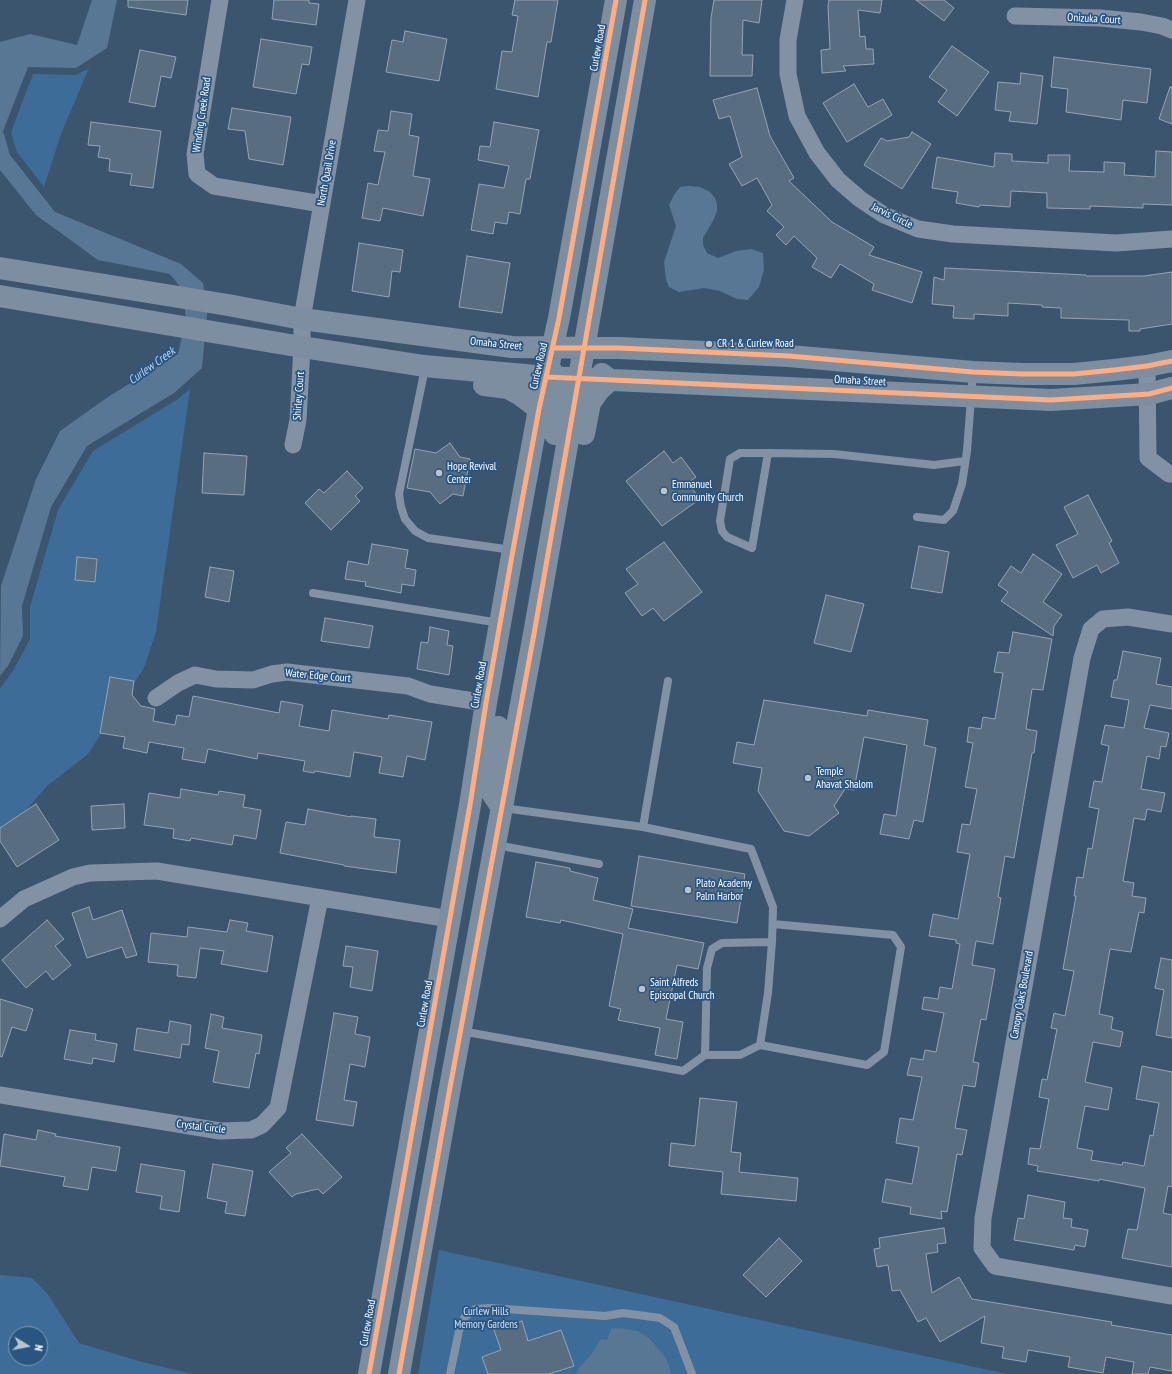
<!DOCTYPE html>
<style>
body{margin:0}
#map{position:relative;width:1172px;height:1374px;overflow:hidden;background:#3c556e;font-family:"PT Sans Narrow",sans-serif}
canvas{display:block}
.north{position:absolute;left:8px;top:1326px;width:40px;height:40px;box-sizing:border-box;background:#285582;border:1px solid #7e99b4;border-radius:50%;rotate:100deg;font-size:11px;font-weight:700;line-height:16px;text-align:center;color:#fff}
.north::after{content:'';display:block;margin:auto;width:14px;height:18px;background:#bbc4cc;clip-path:polygon(50% 0,100% 100%,50% 72%,0 100%)}
</style>
<div id="map">
<canvas width="1172" height="1374"></canvas>
<div class="north">N</div>
</div>
<script>
const context = document.querySelector('canvas').getContext('2d');
context.lineJoin = 'round';
function fill(path, color) { context.fillStyle = color; context.fill(path, 'evenodd'); }
const shape = rows => new Path2D(rows.map(r => 'M' + r).join(''));
function trace(path, color, width, dash) { context.strokeStyle = color; context.lineWidth = width; context.lineCap = dash ? 'butt' : 'round'; context.setLineDash(dash || []); context.stroke(path); }
function label(font, color, halo, rows, align = 'center') {
  context.font = font + ' "PT Sans Narrow",sans-serif'; context.lineWidth = 3.5; context.setLineDash([]); context.textBaseline = 'middle'; context.strokeStyle = halo; context.fillStyle = color; for (const [text, x, y, turn = 0] of rows) {
    context.save(); context.translate(x, y); context.rotate((+turn || 0) * Math.PI / 180); context.textAlign = isNaN(turn) ? turn : align; if (halo) context.strokeText(text, 0, 0); context.fillText(text, 0, 0); context.restore();
  }
}
fill(shape([
 [89,68,61,134,44,187,17,152,11,133,19,111,33,74,76,75],
 [190,389,156,632,144,668,88,754,47,786,20,817,0,831,0,689,14,669,30,639,30,607,58,510,93,451,178,399],
 [439,1250,1007,1374,418,1374],
 [0,1275,32,1278,47,1293,79,1343,142,1362,193,1374,0,1374],
 [16,1334,40,1334,40,1358,16,1358]
]), '#3d6c98');
fill(shape([
 [92,0,117,0,107,48,76,68,28,67,3,131,10,155,55,212,181,264,203,283,207,313,202,368,174,393,87,446,51,507,22,606,23,636,8,666,0,676,1,586,36,479,60,431,108,397,178,354,186,318,182,289,170,274,98,260,36,215,0,170,0,42,30,34,77,45],
 [689,186,700,187,710,192,715,198,717,204,717,211,714,219,703,238,703,245,707,253,718,258,736,251,751,249,763,253,764,270,759,287,748,300,737,299,720,291,704,288,679,292,669,287,666,280,664,262,676,226,669,205,674,195,680,187],
 [620,1328,637,1331,649,1338,666,1358,669,1366,671,1374,576,1374,578,1369,591,1355,601,1339,607,1340,611,1329]
]), '#577795');
const building = shape([
 [128,0,188,0,186,15,128,7,128,0],
 [274,0,309,0,309,3,319,4,316,25,272,19,274,0],
 [515,0,558,0,551,42,547,42,538,97,496,89,502,51,512,52,518,16,512,15,515,0],
 [714,0,762,0,759,23,743,20,742,55,753,55,752,76,710,76,711,18,714,0],
 [829,0,882,0,880,13,858,10,860,37,865,36,866,49,873,49,874,64,843,66,846,71,822,73,821,50,830,49,828,6,829,0],
 [916,0,944,0,954,8,944,21,916,0],
 [405,31,447,39,439,81,386,72,392,40,403,42,405,31],
 [261,39,312,47,309,65,302,64,296,94,253,87,261,39],
 [952,46,989,72,957,116,938,102,947,90,929,77,952,46],
 [140,50,176,57,171,78,161,76,155,107,129,102,140,50],
 [1054,57,1151,69,1147,103,1123,100,1121,120,1066,112,1068,89,1051,87,1054,57],
 [1021,73,1043,76,1037,124,1009,121,1011,112,995,110,998,82,1020,84,1021,73],
 [854,84,868,107,883,99,892,115,847,142,823,103,854,84],
 [1170,87,1172,87,1172,124,1159,119,1170,87],
 [757,88,770,136,794,178,789,181,832,222,874,247,869,255,922,272,912,303,872,290,874,284,840,264,831,278,812,267,817,258,794,236,786,245,776,235,784,227,767,211,772,205,757,178,742,186,729,164,742,157,730,116,719,119,713,100,757,88],
 [232,108,291,117,283,165,249,159,245,131,228,129,232,108],
 [391,111,412,114,409,135,419,137,413,176,430,179,423,216,383,208,380,221,362,218,368,183,378,185,385,152,374,151,378,130,388,131,391,111],
 [91,122,161,131,153,188,130,185,132,174,109,171,110,159,98,157,100,146,88,145,91,122],
 [494,122,539,130,530,179,526,179,520,214,509,212,507,224,495,222,493,234,471,230,479,184,504,188,509,166,478,160,480,146,490,147,494,122],
 [912,132,931,144,902,189,864,165,881,138,887,141,909,137,912,132],
 [1156,151,1172,152,1172,205,1143,204,1143,208,1090,206,1090,209,1047,208,1047,193,1011,191,1010,207,980,205,979,207,956,203,958,192,932,188,937,157,994,167,995,153,1012,154,1012,161,1048,163,1048,155,1070,155,1069,171,1104,172,1104,162,1125,163,1124,175,1155,177,1156,151],
 [359,243,403,250,400,272,392,271,389,297,352,291,359,243],
 [467,256,510,263,502,313,459,307,467,256],
 [945,268,1086,275,1086,276,1144,276,1172,272,1172,324,1140,329,1140,331,1129,331,1129,320,1061,318,1061,308,1042,307,1042,305,1008,303,1008,316,974,314,974,319,953,318,954,306,932,304,934,277,944,280,945,268],
 [450,443,460,457,470,459,463,496,453,494,440,504,430,492,407,488,415,449,436,453,450,443],
 [664,451,673,463,681,457,696,477,688,483,700,499,662,526,626,481,664,451],
 [204,453,247,456,244,495,202,493,204,453],
 [347,471,363,488,355,496,360,501,331,530,305,503,319,489,324,493,347,471],
 [1088,495,1112,541,1109,543,1119,563,1101,573,1097,565,1073,578,1056,545,1078,534,1064,507,1088,495],
 [664,542,702,592,664,621,653,608,642,616,625,593,638,584,626,569,664,542],
 [372,544,408,550,405,568,416,570,414,586,402,584,401,593,365,586,366,582,345,579,348,561,368,565,372,544],
 [919,546,949,552,942,593,911,588,919,546],
 [1033,554,1062,574,1043,602,1062,615,1054,626,1053,636,1001,601,1008,592,998,585,1011,566,1021,573,1033,554],
 [77,557,97,559,95,582,75,580,77,557],
 [210,567,234,571,229,602,205,597,210,567],
 [826,595,864,604,851,652,814,643,826,595],
 [325,618,373,626,369,648,321,641,325,618],
 [430,627,449,631,447,645,453,646,449,675,417,669,421,642,428,643,430,627],
 [1013,632,1052,639,1043,690,1032,689,1026,729,1037,731,1034,753,1032,753,1014,858,1005,856,998,897,1001,898,993,944,976,941,972,965,995,969,986,1020,981,1019,973,1062,979,1063,975,1087,963,1085,955,1128,967,1130,962,1155,957,1154,947,1212,941,1211,942,1219,910,1214,911,1207,882,1202,886,1179,912,1184,919,1147,896,1143,900,1118,913,1120,922,1077,907,1075,911,1058,923,1060,925,1050,936,1052,944,1013,922,1009,924,997,938,999,940,987,952,989,960,944,956,943,956,940,929,936,933,914,958,919,970,854,957,852,962,824,970,825,977,789,965,787,973,743,967,742,969,727,981,729,983,717,995,719,1003,673,994,672,998,652,1009,653,1013,632],
 [1123,651,1161,658,1156,684,1172,687,1172,709,1150,705,1144,728,1169,733,1166,747,1161,746,1159,759,1147,756,1141,789,1165,793,1161,812,1147,809,1145,820,1134,818,1123,881,1134,883,1132,896,1146,898,1144,913,1139,912,1131,952,1110,949,1099,1014,1113,1017,1111,1029,1123,1032,1120,1047,1093,1042,1085,1082,1112,1088,1108,1110,1085,1106,1077,1148,1093,1151,1091,1160,1122,1165,1123,1162,1144,1166,1150,1135,1153,1136,1159,1103,1136,1099,1142,1066,1172,1072,1172,1187,1168,1186,1163,1213,1172,1215,1172,1267,1122,1258,1128,1229,1137,1230,1145,1188,1099,1179,1099,1181,1037,1171,1038,1166,1028,1164,1030,1148,1040,1149,1049,1099,1039,1097,1042,1079,1047,1080,1057,1029,1051,1028,1054,1013,1065,1016,1074,971,1063,969,1076,896,1074,896,1077,877,1083,878,1088,848,1092,849,1099,809,1089,807,1094,781,1102,782,1109,746,1101,744,1105,725,1124,728,1129,700,1111,697,1114,680,1117,680,1123,651],
 [110,677,134,681,132,695,141,706,155,709,153,721,175,725,177,715,189,717,193,696,279,713,281,701,303,705,299,726,329,731,332,710,388,719,389,715,432,722,425,760,407,756,403,777,379,773,382,757,354,752,350,777,315,771,314,773,303,771,305,761,258,753,257,759,208,749,205,763,182,759,184,748,149,742,147,753,123,748,125,737,100,733,110,677],
 [764,700,867,716,868,710,928,720,924,745,936,748,923,822,914,820,909,839,880,834,884,814,896,816,907,745,864,737,854,790,845,789,834,806,839,813,809,836,784,831,758,791,762,768,733,763,737,742,754,745,764,700],
 [181,789,218,795,219,791,245,795,243,807,261,810,256,839,234,835,232,845,191,838,190,841,173,838,174,829,144,825,149,793,180,798,181,789],
 [36,804,59,840,17,867,0,841,0,828,36,804],
 [124,804,125,828,92,830,91,806,124,804],
 [308,809,351,817,351,816,376,819,374,837,400,840,396,873,344,866,344,865,280,853,286,822,305,825,308,809],
 [639,856,745,874,737,923,631,906,639,856],
 [536,862,570,868,570,871,598,878,593,900,633,909,628,928,704,943,698,969,677,965,666,1019,683,1022,677,1059,655,1055,660,1028,618,1020,621,1009,609,1006,623,934,561,920,560,923,526,917,536,862],
 [89,907,93,920,122,910,137,955,126,958,122,947,87,958,72,913,89,907],
 [47,920,64,939,55,946,71,965,53,980,46,971,26,988,2,960,47,920],
 [230,920,248,923,246,931,273,936,267,972,221,964,224,951,200,948,196,978,177,976,178,965,148,962,151,933,187,937,188,927,227,932,230,920],
 [346,946,378,951,372,991,350,987,353,967,343,966,346,946],
 [1161,958,1172,960,1172,1038,1156,1035,1164,990,1155,988,1161,958],
 [0,999,33,1009,26,1031,12,1027,2,1057,0,1056,0,999],
 [334,1013,358,1017,355,1034,370,1037,365,1067,350,1064,344,1100,357,1102,353,1126,316,1120,334,1013],
 [211,1014,224,1017,222,1028,262,1035,259,1054,256,1053,249,1088,213,1082,219,1051,205,1048,211,1014],
 [170,1021,191,1025,189,1045,182,1044,180,1058,134,1050,137,1028,168,1033,170,1021],
 [70,1030,96,1034,95,1040,117,1044,114,1062,93,1058,92,1064,64,1059,70,1030],
 [700,1098,737,1102,731,1152,741,1153,739,1172,798,1178,796,1201,721,1194,723,1172,669,1166,671,1143,695,1146,700,1098],
 [38,1130,56,1134,55,1136,120,1147,116,1171,92,1167,88,1190,63,1186,65,1177,0,1166,4,1134,36,1140,38,1130],
 [302,1134,342,1177,323,1194,318,1189,296,1194,292,1197,269,1172,291,1153,286,1148,302,1134],
 [141,1164,185,1171,179,1212,160,1209,162,1196,136,1192,141,1164],
 [213,1164,253,1171,245,1216,225,1213,227,1202,207,1198,213,1164],
 [1028,1195,1065,1202,1063,1218,1072,1219,1071,1227,1088,1230,1085,1247,1075,1245,1074,1250,1014,1240,1018,1218,1024,1219,1028,1195],
 [944,1228,946,1243,937,1244,938,1252,926,1254,932,1293,959,1277,972,1299,1112,1322,1111,1325,1172,1335,1172,1371,1150,1367,1148,1374,1132,1374,1134,1362,1106,1357,1103,1373,1068,1367,1070,1357,1028,1350,1026,1362,1002,1358,1004,1347,981,1343,985,1316,940,1342,926,1318,918,1322,900,1290,892,1291,888,1265,877,1267,874,1249,880,1248,879,1238,944,1228],
 [779,1238,802,1261,766,1297,743,1275,779,1238],
 [522,1321,528,1341,561,1330,574,1366,549,1374,488,1374,482,1357,501,1350,494,1330,522,1321]
]);
fill(building, '#596d80');
trace(building, '#95a4b2', 1);
trace(shape([
 [423,378,399,494,401,507,405,519,415,531,428,538,512,550],
 [768,453,740,453,730,459,720,521,722,531,727,537,752,548,768,453,834,454,934,465,965,461],
 [917,517,944,520,953,511,962,484,967,451,973,372],
 [313,593,500,623],
 [503,808,643,827,668,681],
 [643,827,751,849,773,907,772,942],
 [496,845,599,864],
 [461,1031,683,1071,705,1055,707,968,712,949,722,943,772,942,768,993,760,1045,740,1055,705,1055],
 [760,1045,867,1065,884,1052,901,947,893,935,773,924],
 [450,1374,459,1331,464,1318,475,1309,491,1308,605,1316,623,1313,660,1318,674,1327,692,1374]
]), '#8292a4', 8);
trace(shape([
 [220,0,195,154,197,174,214,186,322,204],
 [795,0,788,40,788,74,797,116,817,153,838,180,860,199,884,215,918,229,953,234,1116,243,1172,239],
 [1015,16,1100,18,1141,22,1162,26,1172,30],
 [1147,366,1148,458,1169,474,1172,474],
 [293,445,298,420,302,347,302,319,357,0],
 [1172,624,1128,617,1103,619,1091,629,1082,658,983,1218,982,1248,995,1266,1172,1296],
 [156,698,178,683,195,675,216,679,253,680,272,674,287,672,408,686,430,694,486,703],
 [0,919,24,899,73,877,90,873,157,871,450,919],
 [0,1095,220,1131,251,1130,262,1125,278,1108,320,898]
]), '#8292a4', 17);
trace(shape([
 [0,268,228,305,302,319,512,347,619,348,789,356,973,372,1022,374,1074,374,1114,370,1147,366,1172,361],
 [0,296,302,347,424,366,547,377,1051,400,1149,394,1172,388],
 [548,366,556,378,559,391,558,413,555,434],
 [484,385,508,388,519,394,539,409,544,397],
 [584,434,590,403,599,390,610,380,602,374],
 [498,727,490,781,492,793,502,808],
 [369,1374,470,805,486,703,513,550,539,409,559,318,616,0],
 [399,1374,449,1093,534,634,645,0]
]), '#7d8ea0', 22);
trace(shape([
 [553,348,619,348,789,356,973,372,1022,374,1074,374,1114,370,1147,366,1172,361],
 [547,377,1051,400,1149,394,1172,388],
 [369,1374,470,805,486,703,513,550,539,409,559,318,616,0],
 [399,1374,449,1093,534,634,645,0]
]), '#ffac80', 5);
for (const [x, y, r, color] of [
 [709,344,4,"#bbc4cc"],
 [439,473,4,"#bbc4cc"],
 [664,491,4,"#bbc4cc"],
 [808,778,4,"#bbc4cc"],
 [688,890,4,"#bbc4cc"],
 [642,989,4,"#bbc4cc"]
]) { const dot = new Path2D(); dot.arc(x, y, r, 0, 2 * Math.PI); context.fillStyle = color; context.fill(dot); trace(dot, '#285582', 1.5); }
label('11px', '#fff', '#285582', [
 ["Onizuka Court",1094,19,3],
 ["Curlew Road",598,48,-80],
 ["Winding Creek Road",202,115,-82],
 ["North Quail Drive",327,173,-80],
 ["Jarvis Circle",892,216,26],
 ["Omaha Street",496,344,6],
 ["Curlew Road",539,366,-77],
 ["Omaha Street",860,381,3],
 ["Shirley Court",299,396,-86],
 ["Water Edge Court",318,676,5],
 ["Curlew Road",479,685,-80],
 ["Canopy Oaks Boulevard",1022,995,-80],
 ["Curlew Road",425,1004,-80],
 ["Crystal Circle",201,1127,7],
 ["Curlew Road",368,1323,-80]
]);
label('11px', '#fff', '#285582', [
 ["CR 1 & Curlew Road",717,344],
 ["Hope Revival",447,467],
 ["Center",447,480],
 ["Emmanuel",672,485],
 ["Community Church",672,498],
 ["Temple",816,772],
 ["Ahavat Shalom",816,785],
 ["Plato Academy",696,884],
 ["Palm Harbor",696,897],
 ["Saint Alfreds",650,983],
 ["Episcopal Church",650,996]
], 'left');
label('11px', '#d3e5f5', '#285582', [
 ["Curlew Hills",486,1312],
 ["Memory Gardens",486,1325]
]);
label('italic 12px', '#bcd6ee', '#285582', [
 ["Curlew Creek",152,366,-36]
]);
</script>
